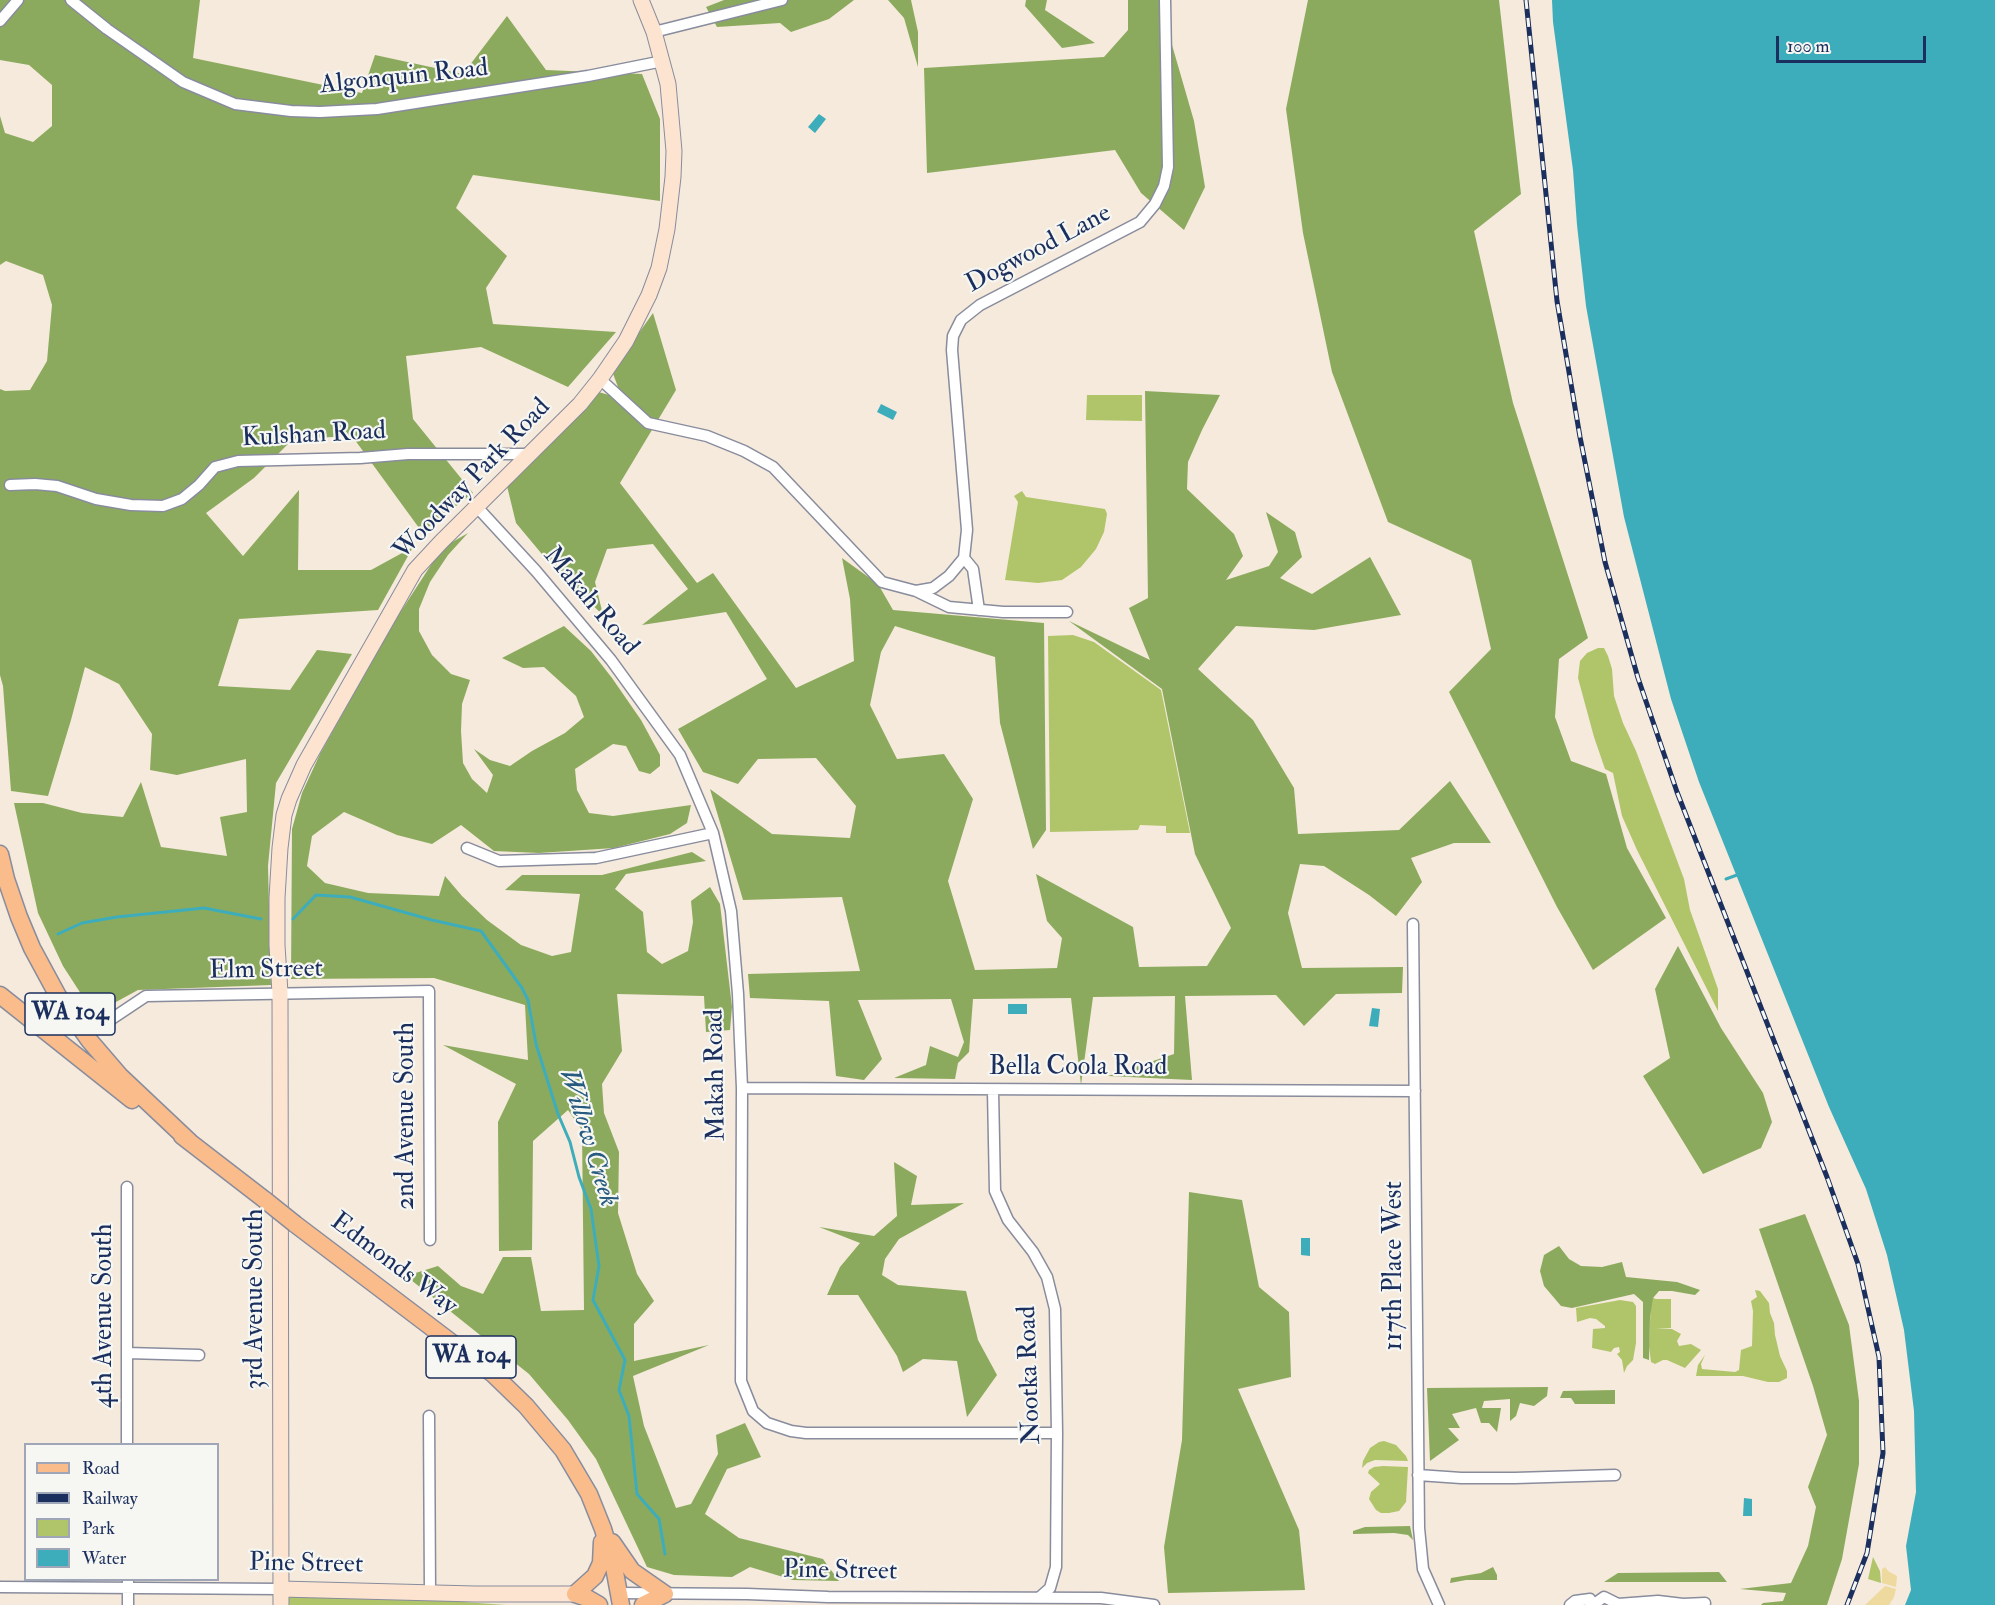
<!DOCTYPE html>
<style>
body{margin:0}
#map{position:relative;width:1995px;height:1605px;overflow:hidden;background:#f5eadc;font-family:"IM FELL Double Pica",serif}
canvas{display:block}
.legend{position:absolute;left:24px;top:1443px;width:195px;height:138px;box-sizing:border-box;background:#f6f6f2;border:2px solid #9ea6b7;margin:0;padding:8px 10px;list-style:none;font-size:18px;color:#1b2f5e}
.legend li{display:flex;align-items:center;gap:12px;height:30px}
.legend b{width:30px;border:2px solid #9ea6b7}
.scale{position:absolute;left:1776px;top:36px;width:150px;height:27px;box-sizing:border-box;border:3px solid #1b2f5e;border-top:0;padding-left:8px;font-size:18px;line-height:21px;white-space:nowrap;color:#1b2f5e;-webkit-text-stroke:4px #f6f6f2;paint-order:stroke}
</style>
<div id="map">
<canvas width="1995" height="1605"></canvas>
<ul class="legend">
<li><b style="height:8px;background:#fabc8b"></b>Road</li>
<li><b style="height:8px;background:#1b2f5e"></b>Railway</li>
<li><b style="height:16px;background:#b0c569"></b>Park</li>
<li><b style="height:16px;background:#3eadbb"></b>Water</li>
</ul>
<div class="scale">100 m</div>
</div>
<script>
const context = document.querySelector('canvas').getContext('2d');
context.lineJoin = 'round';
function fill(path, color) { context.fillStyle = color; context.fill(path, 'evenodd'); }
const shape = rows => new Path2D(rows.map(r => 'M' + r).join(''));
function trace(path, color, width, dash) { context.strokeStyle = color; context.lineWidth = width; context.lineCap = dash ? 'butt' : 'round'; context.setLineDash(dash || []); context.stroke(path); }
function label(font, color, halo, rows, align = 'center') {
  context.font = font + ' "IM FELL Double Pica",serif'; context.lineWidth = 4.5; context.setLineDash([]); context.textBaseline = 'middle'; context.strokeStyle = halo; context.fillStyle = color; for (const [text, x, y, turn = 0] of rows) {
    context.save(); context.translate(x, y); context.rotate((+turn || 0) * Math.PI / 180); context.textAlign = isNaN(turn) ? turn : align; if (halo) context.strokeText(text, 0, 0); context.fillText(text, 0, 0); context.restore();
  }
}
fill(shape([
 [1087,395,1142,395,1142,421,1086,420],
 [1022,491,1026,497,1105,509,1107,514,1104,532,1096,549,1081,567,1062,580,1038,583,1005,580,1018,502,1014,496],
 [1073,635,1094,642,1161,690,1190,833,1166,833,1166,826,1140,825,1138,830,1050,832,1048,636],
 [1598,648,1604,648,1608,656,1612,669,1614,696,1623,723,1636,751,1684,879,1690,910,1718,989,1718,1011,1637,850,1622,816,1613,773,1605,769,1594,737,1578,678,1580,661,1587,653],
 [1755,1290,1760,1291,1769,1303,1770,1313,1774,1323,1775,1335,1780,1356,1787,1371,1787,1378,1779,1382,1768,1382,1743,1376,1696,1376,1698,1365,1705,1355,1701,1364,1702,1369,1735,1372,1739,1370,1741,1350,1752,1346,1753,1311,1751,1301,1757,1297],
 [1651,1297,1656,1299,1671,1299,1671,1328,1656,1329,1672,1329,1681,1334,1677,1341,1679,1346,1691,1344,1701,1350,1685,1368,1667,1360,1663,1360,1655,1364,1651,1362,1649,1346],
 [1620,1300,1633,1302,1636,1306,1636,1343,1633,1360,1627,1366,1624,1373,1622,1360,1617,1354,1620,1352,1619,1347,1614,1348,1611,1352,1592,1348,1593,1329,1605,1328,1605,1326,1596,1319,1590,1318,1577,1322,1576,1308],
 [1384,1441,1396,1445,1406,1456,1408,1461,1375,1460,1367,1463,1362,1468,1363,1461,1370,1448,1379,1442],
 [1383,1466,1408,1467,1406,1502,1399,1511,1389,1513,1381,1513,1376,1510,1369,1499,1371,1492,1380,1484,1368,1473,1369,1470,1374,1467],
 [1873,1557,1880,1571,1881,1583,1868,1579],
 [281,1589,506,1605,281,1605]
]), '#b0c569');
fill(shape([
 [0,0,200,0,193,58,362,93,375,55,463,74,507,16,546,70,642,74,660,119,660,201,473,175,456,208,507,256,486,288,493,324,616,332,568,387,481,347,406,356,413,419,473,493,422,532,352,436,293,439,254,478,206,513,243,556,299,490,298,570,371,570,413,547,378,610,239,619,218,686,290,690,317,650,352,654,276,783,268,866,271,985,138,990,94,1014,63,966,38,913,14,803,43,803,82,813,123,817,141,782,161,847,227,856,220,817,247,812,246,759,177,775,150,770,152,734,119,684,85,667,71,720,48,796,11,791,3,686,0,675,0,389,5,391,30,390,47,361,52,305,43,275,6,261,0,265,0,116,5,133,33,142,52,126,52,85,29,65,0,60],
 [724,0,854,0,829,19,791,32,780,23,717,27,706,7],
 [888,0,911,0,918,32,918,67,904,18],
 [1026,0,1047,0,1045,10,1095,43,1062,48,1025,6],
 [1128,0,1159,0,1194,121,1205,187,1184,230,1141,193,1115,150,927,173,924,68,1104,57,1128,30],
 [1308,0,1499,0,1521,194,1474,231,1513,403,1588,638,1559,659,1555,717,1571,761,1606,774,1627,848,1666,918,1593,970,1557,907,1449,692,1491,649,1471,560,1388,522,1332,372,1303,233,1286,109],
 [653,313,676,390,620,483,697,583,713,573,796,688,854,661,850,599,842,558,878,584,893,610,1044,623,1046,830,1033,849,1000,723,995,657,895,626,881,652,870,705,897,759,944,754,973,799,948,881,975,970,1057,968,1062,938,1047,921,1036,874,1133,927,1139,967,1207,966,1231,928,1195,854,1162,689,1069,621,1150,660,1129,608,1148,598,1145,391,1220,395,1202,430,1188,462,1187,489,1234,534,1243,556,1226,580,1269,566,1278,552,1266,512,1295,532,1302,557,1280,578,1312,594,1370,557,1401,615,1314,630,1236,626,1198,669,1253,720,1294,788,1298,834,1399,830,1450,781,1491,843,1454,843,1411,858,1422,882,1396,916,1369,895,1324,866,1300,864,1288,913,1302,968,1403,967,1402,993,1336,994,1304,1026,1276,995,1185,996,1192,1080,1108,1076,1174,1054,1175,996,1093,997,1081,1085,1071,998,973,999,969,1052,958,1063,955,1079,894,1078,926,1065,930,1046,958,1057,964,1042,951,999,858,1000,882,1059,864,1080,836,1076,829,1001,750,998,748,974,860,971,842,897,743,900,710,789,772,834,850,838,856,806,816,758,758,759,738,784,703,772,678,729,767,679,726,612,642,625,688,589,653,544,607,549,595,582,603,615,556,571,516,523,507,486,595,391,609,395,618,387,612,371],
 [468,533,448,555,430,582,419,609,419,631,432,655,451,674,470,680,462,704,461,731,463,763,472,779,487,793,493,775,474,749,490,760,510,766,532,751,565,733,584,717,576,696,544,667,523,668,502,658,564,626,591,651,612,678,641,720,660,755,660,766,650,774,639,771,626,746,613,744,575,769,577,790,589,813,613,816,691,805,687,823,670,834,614,848,539,853,494,851,461,825,432,844,397,835,344,812,312,836,307,866,325,883,368,893,439,896,445,876,462,896,487,920,521,945,552,956,571,952,580,894,505,890,522,875,602,875,692,852,706,861,626,874,615,889,643,912,647,952,662,964,688,951,693,922,691,901,710,887,720,904,732,1007,730,1030,706,1032,704,996,617,994,622,1051,602,1084,604,1113,619,1152,618,1213,637,1274,654,1301,634,1324,634,1361,709,1345,633,1376,644,1426,676,1508,691,1504,718,1454,716,1435,745,1423,761,1457,727,1469,705,1514,739,1538,823,1559,839,1581,793,1580,750,1567,732,1577,674,1575,647,1567,596,1459,568,1420,529,1374,406,1276,438,1266,461,1286,483,1294,503,1257,531,1257,541,1311,584,1310,582,1130,568,1110,533,1141,532,1250,499,1251,498,1122,516,1084,443,1045,528,1060,525,1005,434,978,291,979,292,829,302,793,320,754,392,625,442,548],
 [1678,946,1721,1028,1763,1093,1772,1122,1761,1148,1703,1174,1643,1076,1670,1058,1655,989],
 [894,1162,917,1176,911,1205,964,1203,899,1239,885,1259,882,1275,898,1285,966,1291,978,1340,997,1375,967,1417,957,1361,923,1359,903,1372,897,1356,858,1295,827,1295,840,1267,860,1243,819,1227,874,1236,897,1216],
 [1189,1192,1242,1200,1259,1287,1289,1312,1291,1377,1238,1389,1299,1530,1305,1590,1168,1593,1164,1547,1182,1440],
 [1805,1214,1849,1325,1859,1401,1859,1464,1842,1559,1827,1605,1761,1605,1763,1603,1783,1601,1786,1593,1740,1589,1791,1583,1808,1546,1816,1507,1808,1487,1827,1435,1813,1386,1759,1229],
 [1559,1246,1569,1259,1581,1266,1602,1267,1622,1262,1626,1277,1677,1282,1700,1290,1695,1295,1672,1291,1659,1291,1653,1298,1650,1317,1649,1360,1643,1358,1643,1302,1634,1294,1572,1308,1561,1306,1544,1286,1540,1271,1544,1255],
 [1548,1387,1547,1396,1534,1406,1520,1403,1516,1416,1510,1421,1510,1399,1484,1401,1482,1408,1501,1408,1497,1432,1489,1423,1481,1423,1476,1408,1452,1414,1460,1428,1448,1428,1459,1440,1430,1461,1427,1388],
 [1615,1390,1615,1404,1575,1404,1571,1398,1560,1398,1563,1391],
 [1410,1526,1413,1540,1408,1535,1394,1533,1353,1534,1353,1531,1365,1527],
 [1493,1567,1497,1575,1497,1580,1466,1580,1450,1583,1451,1578,1481,1573],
 [1719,1572,1727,1582,1604,1582,1618,1573]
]), '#8caa5d');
fill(shape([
 [1885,1567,1888,1571,1897,1576,1896,1587,1882,1583,1882,1569],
 [1885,1586,1896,1589,1894,1597,1889,1605,1865,1605]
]), '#eeda9e');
fill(shape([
 [1552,0,1995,0,1995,1605,1905,1605,1911,1590,1906,1546,1916,1492,1914,1411,1904,1330,1887,1255,1866,1189,1829,1107,1699,782,1671,699,1624,517,1586,306,1577,225,1573,170,1553,22],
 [819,114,826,119,815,133,808,127],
 [881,404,897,412,893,420,877,412],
 [1008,1004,1027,1004,1027,1014,1008,1014],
 [1372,1008,1380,1009,1378,1027,1369,1026],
 [1301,1238,1310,1238,1310,1256,1301,1255],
 [1744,1498,1752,1499,1752,1516,1743,1516]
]), '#3eadbb');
trace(shape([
 [1726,879,1737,875],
 [293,919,316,895,350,897,432,920,481,931,522,988,528,1000,536,1044,558,1114,570,1142,579,1177,591,1209,599,1266,593,1300,625,1360,619,1390,629,1416,637,1494,659,1519,665,1554],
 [58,934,82,923,117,917,204,908,261,919]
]), '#3eadbb', 3);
const street = shape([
 [71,0,107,29,183,82,235,104,291,111,320,112,377,109,588,76,663,61],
 [0,21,18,0],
 [654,32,782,0],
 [600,379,648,423,707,436,744,451,773,467,882,582,916,591,949,607,1003,612,1067,612],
 [10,485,35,484,57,486,96,499,131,505,163,506,182,499,199,485,215,467,238,461,360,458,408,454,530,454],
 [477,507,536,571,611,660,680,755,713,833,731,911,738,994,742,1088,741,1381,753,1411,767,1423,791,1431,806,1433,1057,1433],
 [964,558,973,569,979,610],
 [916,591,933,588,949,576,964,558,967,530,952,350,953,336,961,320,980,305,1140,222,1155,204,1164,186,1168,167,1165,0],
 [467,848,499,861,596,858,713,833],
 [1413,924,1419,1528,1423,1569,1439,1605],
 [110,1020,146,996,429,991,430,1240],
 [742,1088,1415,1091],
 [993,1091,995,1191,1008,1220,1033,1252,1047,1277,1055,1309,1057,1433,1056,1567,1050,1588,1041,1596],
 [127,1187,127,1444],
 [127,1353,199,1355],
 [429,1416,430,1593],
 [1418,1475,1461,1478,1515,1478,1615,1475],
 [128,1581,128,1605],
 [0,1587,281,1589],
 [619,1593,747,1594,828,1597,1101,1598,1154,1605],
 [1570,1605,1575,1601,1590,1599,1590,1603,1597,1602,1604,1597,1618,1604,1658,1601,1683,1604,1705,1603]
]);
const secondary = shape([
 [281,1589,475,1594,575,1594],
 [281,1605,280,993,277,945,277,898,280,848,284,815,289,799,304,765,415,570,441,542,580,404,600,379,626,341,649,295,659,268,667,229,673,177,674,151,668,84,654,32,641,0]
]);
const primary = shape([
 [0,854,6,879,19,917,32,948,58,996,89,1040,120,1076,190,1142],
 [0,995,132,1100],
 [182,1136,265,1200],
 [295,1224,493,1374,526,1406,563,1450,589,1494,603,1529,614,1567,621,1605],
 [612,1542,632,1571,665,1594],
 [575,1594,595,1576,601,1563,602,1542],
 [575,1594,587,1598,599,1605],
 [643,1605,665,1594]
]);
trace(street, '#888c9d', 13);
trace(secondary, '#888c9d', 17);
trace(primary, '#888c9d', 19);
trace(street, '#fff', 10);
trace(secondary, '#fde4d1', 15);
trace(primary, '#fabc8b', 16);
const rail = shape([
 [1526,0,1557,301,1580,437,1605,562,1638,678,1677,792,1827,1177,1858,1264,1879,1357,1883,1453,1867,1553,1847,1605]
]);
trace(rail, '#1b2f5e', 5);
trace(rail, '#f6f6f2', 3, [9]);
const primaryBridge = shape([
 [265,1200,295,1224]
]);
trace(primaryBridge, '#888c9d', 19, []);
trace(primaryBridge, '#fabc8b', 16);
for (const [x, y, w] of [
 [70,1014,90],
 [471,1357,90]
]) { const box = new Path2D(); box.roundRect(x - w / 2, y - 21, w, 42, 4.5); context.fillStyle = '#f6f6f2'; context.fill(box); trace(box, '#1b2f5e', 1.5); }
label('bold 24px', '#1b2f5e', null, [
 ["WA 104",70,1014],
 ["WA 104",471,1357]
]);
label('26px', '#1b2f5e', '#f6f6f2', [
 ["Algonquin Road",404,78,-6],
 ["Dogwood Lane",1039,250,-28],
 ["Kulshan Road",314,436,-3],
 ["Woodway Park Road",473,480,-46],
 ["Makah Road",590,602,50],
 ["Elm Street",266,971,-1],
 ["Bella Coola Road",1078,1068],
 ["Makah Road",717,1075,-91],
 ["2nd Avenue South",407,1116,-90],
 ["Edmonds Way",393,1265,37],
 ["117th Place West",1395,1266,-90],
 ["3rd Avenue South",256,1299,-90],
 ["4th Avenue South",105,1316,-90],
 ["Nootka Road",1031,1375,-92],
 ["Pine Street",306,1565,1],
 ["Pine Street",840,1572,1]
]);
label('italic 27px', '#275b7f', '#f6f6f2', [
 ["Willow Creek",587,1138,73]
]);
</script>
